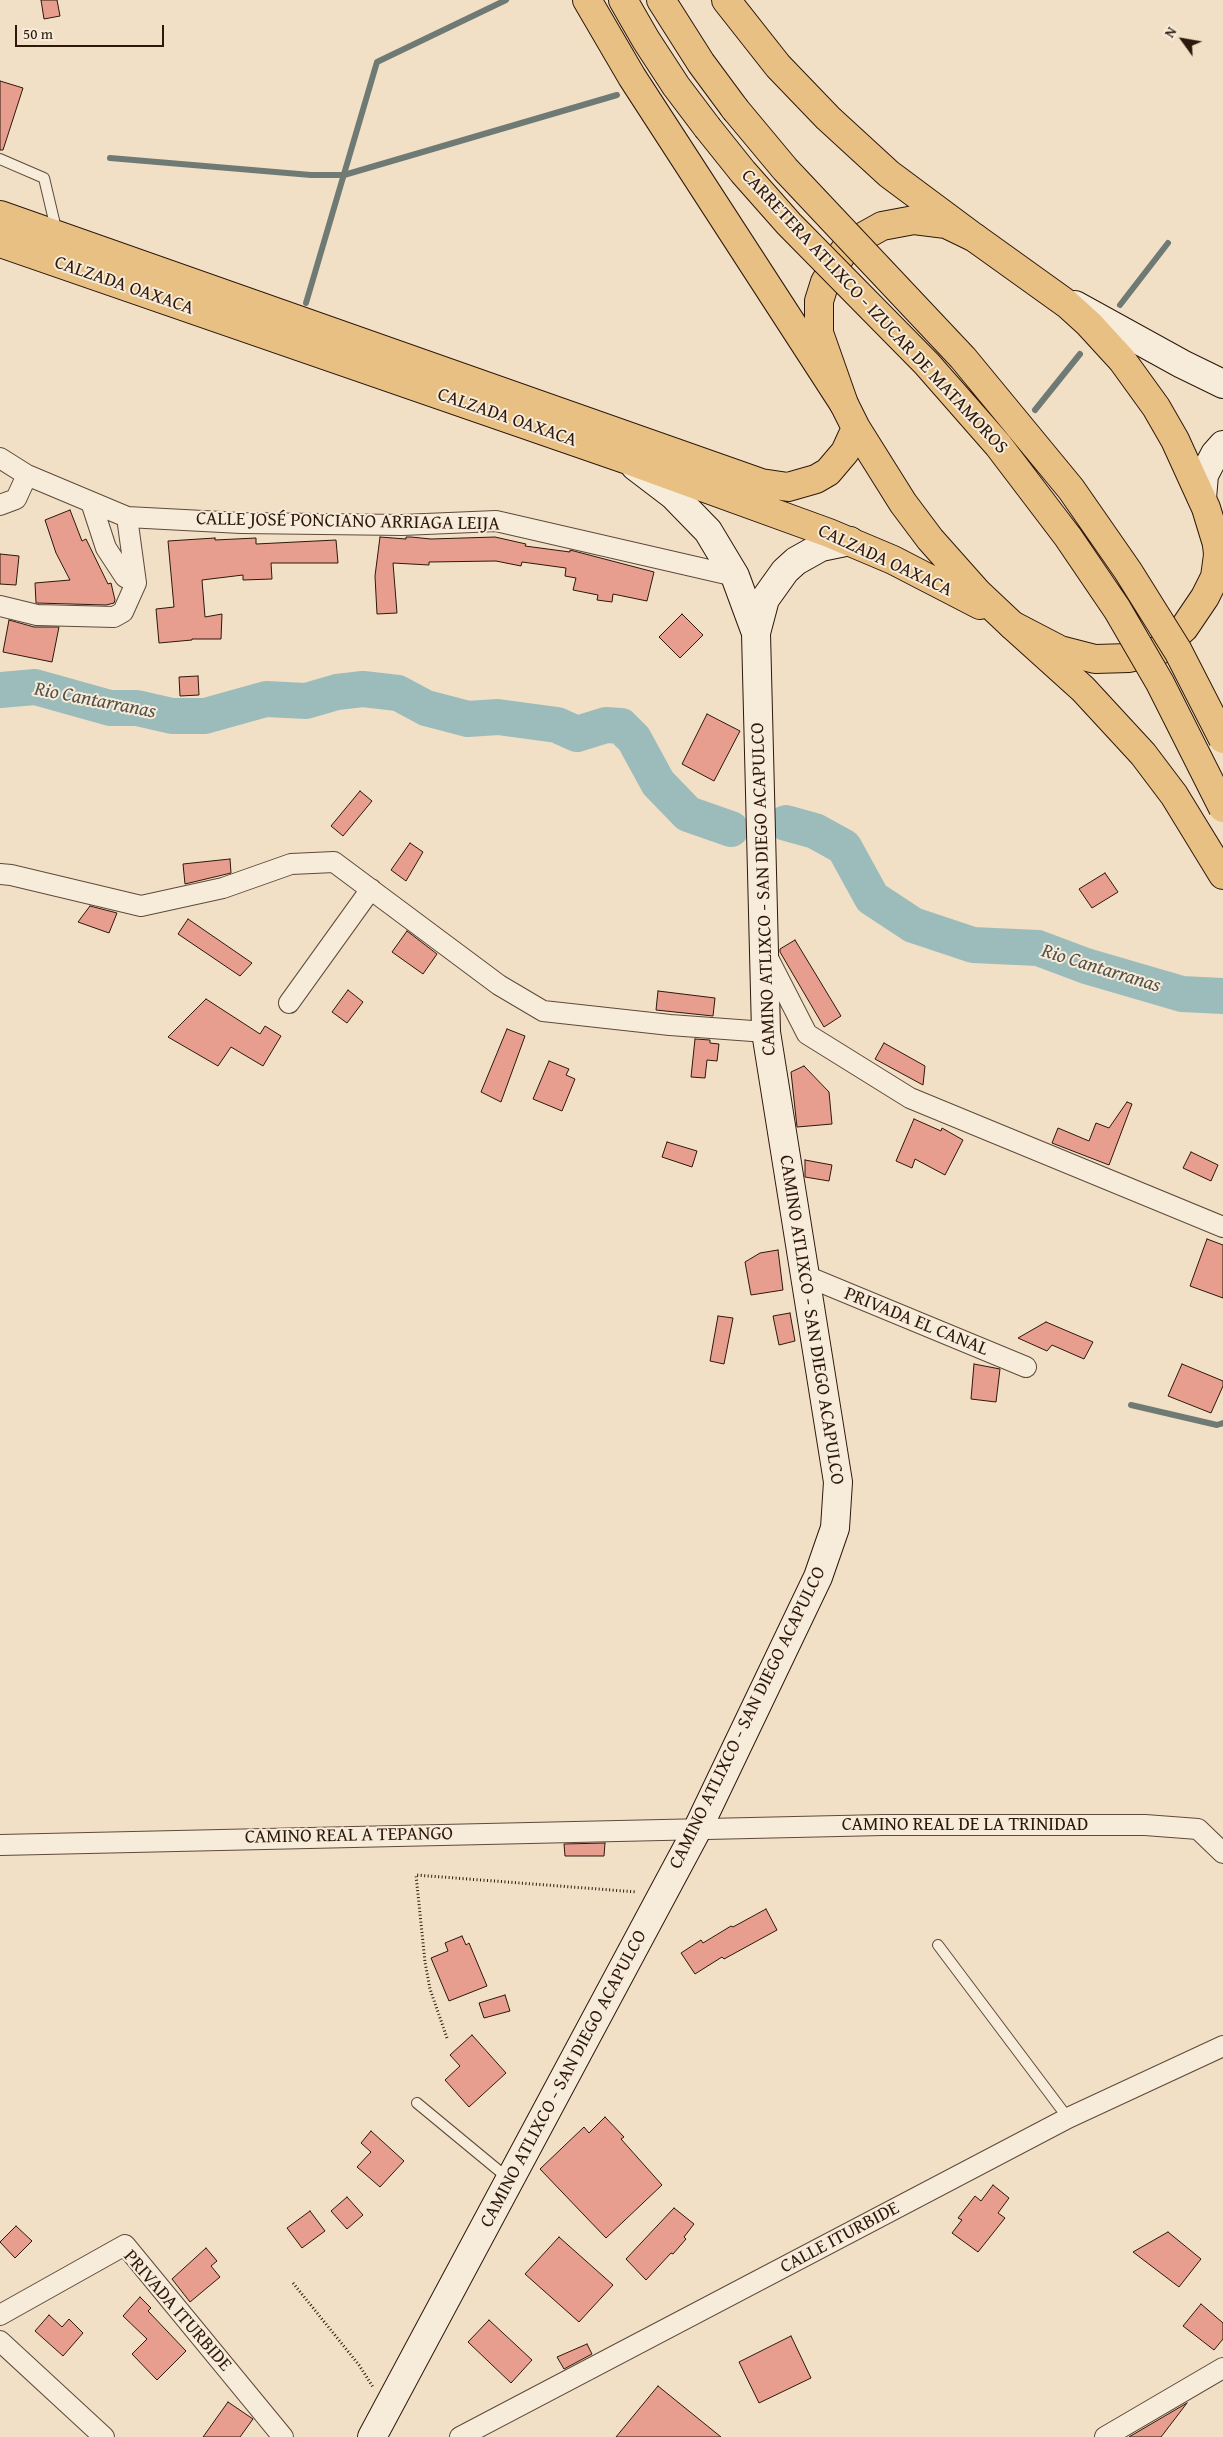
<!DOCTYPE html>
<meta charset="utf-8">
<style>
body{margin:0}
#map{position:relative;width:1223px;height:2437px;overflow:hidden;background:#f2e0c6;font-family:"Gentium Book Plus",serif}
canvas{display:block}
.north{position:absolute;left:1158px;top:15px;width:50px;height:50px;-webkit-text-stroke:4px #f7ebda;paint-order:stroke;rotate:302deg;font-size:14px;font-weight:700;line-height:20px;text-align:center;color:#2d180b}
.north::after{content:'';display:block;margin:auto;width:18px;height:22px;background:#2d180b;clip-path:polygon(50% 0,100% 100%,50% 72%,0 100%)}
.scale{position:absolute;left:15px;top:25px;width:149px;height:22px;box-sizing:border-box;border:2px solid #2d180b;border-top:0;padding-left:6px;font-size:15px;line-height:18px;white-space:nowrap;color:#2d180b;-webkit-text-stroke:4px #f7ebda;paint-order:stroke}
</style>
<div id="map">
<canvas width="1223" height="2437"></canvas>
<div class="north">N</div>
<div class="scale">50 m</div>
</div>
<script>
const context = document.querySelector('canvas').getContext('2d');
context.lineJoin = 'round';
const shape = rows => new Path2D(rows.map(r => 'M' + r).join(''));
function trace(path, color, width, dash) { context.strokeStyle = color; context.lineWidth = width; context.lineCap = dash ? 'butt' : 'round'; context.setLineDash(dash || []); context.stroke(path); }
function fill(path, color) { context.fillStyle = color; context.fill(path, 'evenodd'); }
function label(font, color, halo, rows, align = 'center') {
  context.font = font + ' "Gentium Book Plus",serif'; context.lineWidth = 4; context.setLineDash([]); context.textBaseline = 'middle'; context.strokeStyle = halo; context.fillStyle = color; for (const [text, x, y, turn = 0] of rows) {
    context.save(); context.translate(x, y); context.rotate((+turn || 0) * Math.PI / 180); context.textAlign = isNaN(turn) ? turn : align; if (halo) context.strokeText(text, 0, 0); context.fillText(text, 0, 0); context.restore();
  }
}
trace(shape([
 [110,158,311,175,344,175,617,95],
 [306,303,377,62,506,0],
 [1120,305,1168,243],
 [1035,410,1080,354],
 [1131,1405,1217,1425,1223,1423]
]), '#707a75', 6);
trace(shape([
 [0,690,35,687,110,708,137,708,172,716,205,716,266,699,306,701,337,692,363,689,398,693,426,708,468,719,498,717,557,725,577,734,606,725,621,726,634,739,658,783,688,814,731,829],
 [786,823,815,831,844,847,872,898,913,925,973,945,1038,948,1086,966,1182,994,1223,996]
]), '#9cbcbb', 36);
const building = shape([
 [41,0,57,0,60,16,44,19,41,0],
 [0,81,23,88,3,150,0,150,0,81],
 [70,510,82,541,86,539,108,584,111,583,115,600,114,603,106,605,36,603,35,583,70,580,56,553,45,520,70,510],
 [380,537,406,539,406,537,411,537,431,539,495,537,526,544,525,546,570,552,570,550,654,572,647,601,613,594,612,602,597,600,598,595,573,590,576,578,565,576,566,568,522,562,521,566,496,561,429,562,429,565,393,563,397,613,377,614,375,576,380,537],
 [215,538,215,540,256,538,256,544,336,540,338,563,271,563,272,579,243,580,243,575,202,580,205,617,222,614,221,639,192,639,192,640,159,643,156,609,174,607,168,541,215,538],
 [0,554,19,556,16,585,0,584,0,554],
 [682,614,703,635,680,658,659,637,682,614],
 [9,620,34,627,59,627,52,662,3,652,9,620],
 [198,676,199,695,180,696,179,677,198,676],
 [707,714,740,731,714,781,682,764,707,714],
 [360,791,372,801,343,836,331,826,360,791],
 [410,843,423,852,406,881,391,870,410,843],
 [230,859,231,873,185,884,183,864,230,859],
 [1105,873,1118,892,1092,908,1079,889,1105,873],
 [90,906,117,913,109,933,78,922,90,906],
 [188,919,252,963,240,976,178,934,188,919],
 [407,931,437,954,423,974,392,952,407,931],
 [795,940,841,1016,824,1027,780,952,780,949,795,940],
 [348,990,363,1002,347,1023,332,1012,348,990],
 [658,991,715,998,713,1016,656,1010,658,991],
 [206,999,260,1034,265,1026,281,1036,263,1066,231,1047,218,1066,168,1037,206,999],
 [507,1029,525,1036,501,1102,481,1092,507,1029],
 [695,1039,710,1040,710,1043,719,1044,717,1061,707,1060,705,1078,691,1077,695,1039],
 [884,1043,925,1066,923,1085,875,1059,884,1043],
 [549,1061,569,1069,566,1075,575,1079,562,1111,533,1099,549,1061],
 [804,1066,829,1092,832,1124,797,1127,791,1072,804,1066],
 [1127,1102,1132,1104,1109,1165,1052,1143,1058,1128,1089,1141,1096,1123,1109,1128,1127,1102],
 [914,1119,941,1131,942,1128,963,1140,945,1175,915,1159,912,1168,896,1161,914,1119],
 [667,1142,697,1151,692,1167,662,1157,667,1142],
 [1191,1152,1218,1165,1211,1181,1183,1168,1191,1152],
 [805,1160,832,1165,829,1181,805,1177,805,1160],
 [1207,1239,1223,1245,1223,1298,1190,1286,1207,1239],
 [778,1250,783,1290,751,1295,745,1262,760,1253,778,1250],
 [790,1313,795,1341,779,1345,773,1316,790,1313],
 [718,1316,733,1318,724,1364,710,1361,718,1316],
 [1046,1322,1093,1342,1084,1359,1052,1345,1047,1351,1018,1338,1046,1322],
 [974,1364,1000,1369,996,1402,971,1399,974,1364],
 [1182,1364,1223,1381,1223,1386,1211,1413,1168,1396,1182,1364],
 [605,1843,604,1856,565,1856,564,1844,605,1843],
 [766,1909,777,1930,724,1959,722,1957,695,1974,681,1953,701,1940,703,1943,731,1926,733,1927,766,1909],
 [462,1936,466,1945,469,1943,487,1986,449,2001,431,1958,448,1951,445,1943,462,1936],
 [505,1995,510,2011,484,2018,479,2003,505,1995],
 [472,2035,506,2073,469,2107,445,2080,460,2066,450,2055,472,2035],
 [605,2117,624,2137,621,2139,662,2185,606,2238,540,2169,584,2127,589,2133,605,2117],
 [371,2131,404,2161,380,2187,357,2167,371,2152,361,2143,371,2131],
 [993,2185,1009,2198,998,2213,1005,2218,978,2252,952,2233,962,2220,958,2218,975,2196,981,2201,993,2185],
 [347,2197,363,2215,347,2229,331,2211,347,2197],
 [674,2208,694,2224,684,2237,686,2239,673,2254,671,2253,646,2280,626,2259,674,2208],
 [310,2211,325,2231,302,2248,287,2228,310,2211],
 [16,2226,32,2241,15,2258,0,2242,16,2226],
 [1168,2232,1201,2259,1179,2287,1133,2252,1168,2232],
 [559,2237,613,2285,579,2322,525,2274,559,2237],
 [206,2248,217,2261,211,2266,220,2277,190,2302,172,2279,206,2248],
 [140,2297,151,2308,148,2311,186,2351,157,2380,132,2354,147,2339,123,2316,140,2297],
 [1201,2304,1223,2323,1223,2339,1214,2350,1183,2326,1201,2304],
 [49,2315,62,2327,69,2319,83,2333,63,2356,35,2331,49,2315],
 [489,2320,532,2360,511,2383,468,2342,489,2320],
 [791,2336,811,2378,759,2403,739,2362,791,2336],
 [587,2344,592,2354,564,2369,557,2357,587,2344],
 [658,2386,721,2437,616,2437,658,2386],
 [228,2402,253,2419,240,2437,203,2437,228,2402],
 [1187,2403,1161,2437,1129,2437,1187,2403]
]);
fill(building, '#e79e8f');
trace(building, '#2d180b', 1);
const lane = shape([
 [0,159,44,178,57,233],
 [938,1945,1068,2118],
 [417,2103,509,2179]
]);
const street = shape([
 [0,458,27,475,127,517,241,523,402,525,496,521,735,576],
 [91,502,106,548,125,577,136,583],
 [0,505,16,499,27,475],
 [0,606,37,615,114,617,123,612,136,583,127,517],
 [0,874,11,875,141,906,223,888,291,864,334,862,499,985,543,1011,670,1025,766,1032],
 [767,956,807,1034,910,1098,1223,1227],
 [289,1003,371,889],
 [806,1276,1026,1367],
 [0,1845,883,1825,1145,1825,1198,1829,1223,1853],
 [0,2315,125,2245,283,2437],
 [0,2341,104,2437],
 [460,2437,1068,2118,1223,2046],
 [1105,2437,1223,2368]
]);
const secondary = shape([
 [1075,305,1182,364,1223,384],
 [635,466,673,495,708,531,735,576,756,633],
 [1202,498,1204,475,1215,454,1223,445],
 [372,2437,698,1828,818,1577,835,1528,838,1482,766,1032,756,633,765,599,785,571,796,561,821,547,850,541]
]);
const primary = shape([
 [0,215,761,483,788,487,816,479,828,472,845,452,856,428],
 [914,220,946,224,975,238,1067,304,1089,324,1122,360,1156,407,1175,440,1206,508,1217,544,1218,555,1215,577,1205,597,1184,628,1160,650,1129,658,1095,659,1060,650,1012,625,978,593,930,539,903,503,856,428,844,404,819,333,819,301,825,282,835,265,844,251,855,241,882,226,914,220],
 [0,243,625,459,829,533,893,560,980,605]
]);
const highway = shape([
 [587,0,632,77,844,404],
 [623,0,646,40,676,86,707,127],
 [661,0,701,63,735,109],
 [726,0,778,66,828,118,889,174,975,238],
 [1217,544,1223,566],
 [1012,625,1083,689,1143,754,1174,795,1223,875]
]);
trace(lane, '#5e4a3a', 12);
trace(street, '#5e4a3a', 22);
trace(secondary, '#2d180b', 30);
trace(primary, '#2d180b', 30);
trace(highway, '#2d180b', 30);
trace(shape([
 [447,2038,430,1989,425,1962,416,1875,637,1892],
 [293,2283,359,2365,373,2387]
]), '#2d180b', 3, [1, 2.5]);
trace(lane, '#f7ebda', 10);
trace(street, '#f7ebda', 20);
trace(secondary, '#f7ebda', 28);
trace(primary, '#e9c083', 28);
trace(highway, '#e9c083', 28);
const highwayBridge = shape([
 [735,109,785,169,963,358,1071,489,1128,571,1178,651,1223,739],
 [707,127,743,172,789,224,927,364,998,445,1068,537,1117,609,1160,683,1223,808]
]);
trace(highwayBridge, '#2d180b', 30, []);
trace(highwayBridge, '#e9c083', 28);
label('19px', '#2d180b', '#f7ebda', [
 ["CALZADA OAXACA",124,286,19],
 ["CARRETERA ATLIXCO - IZUCAR DE MATAMOROS",874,312,47],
 ["CALZADA OAXACA",507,418,19],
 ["CALLE JOSÉ PONCIANO ARRIAGA LEIJA",348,522,1],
 ["CALZADA OAXACA",885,561,25],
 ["CAMINO ATLIXCO - SAN DIEGO ACAPULCO",764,889,-92],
 ["CAMINO ATLIXCO - SAN DIEGO ACAPULCO",811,1320,81],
 ["PRIVADA EL CANAL",916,1322,22],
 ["CAMINO ATLIXCO - SAN DIEGO ACAPULCO",748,1718,-64],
 ["CAMINO REAL DE LA TRINIDAD",965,1825],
 ["CAMINO REAL A TEPANGO",349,1836,-1],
 ["CAMINO ATLIXCO - SAN DIEGO ACAPULCO",564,2079,-62],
 ["CALLE ITURBIDE",840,2238,-28],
 ["PRIVADA ITURBIDE",177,2311,49]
]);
label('italic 20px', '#545149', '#f7ebda', [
 ["Rio Cantarranas",95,701,11],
 ["Rio Cantarranas",1101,969,17]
]);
</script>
